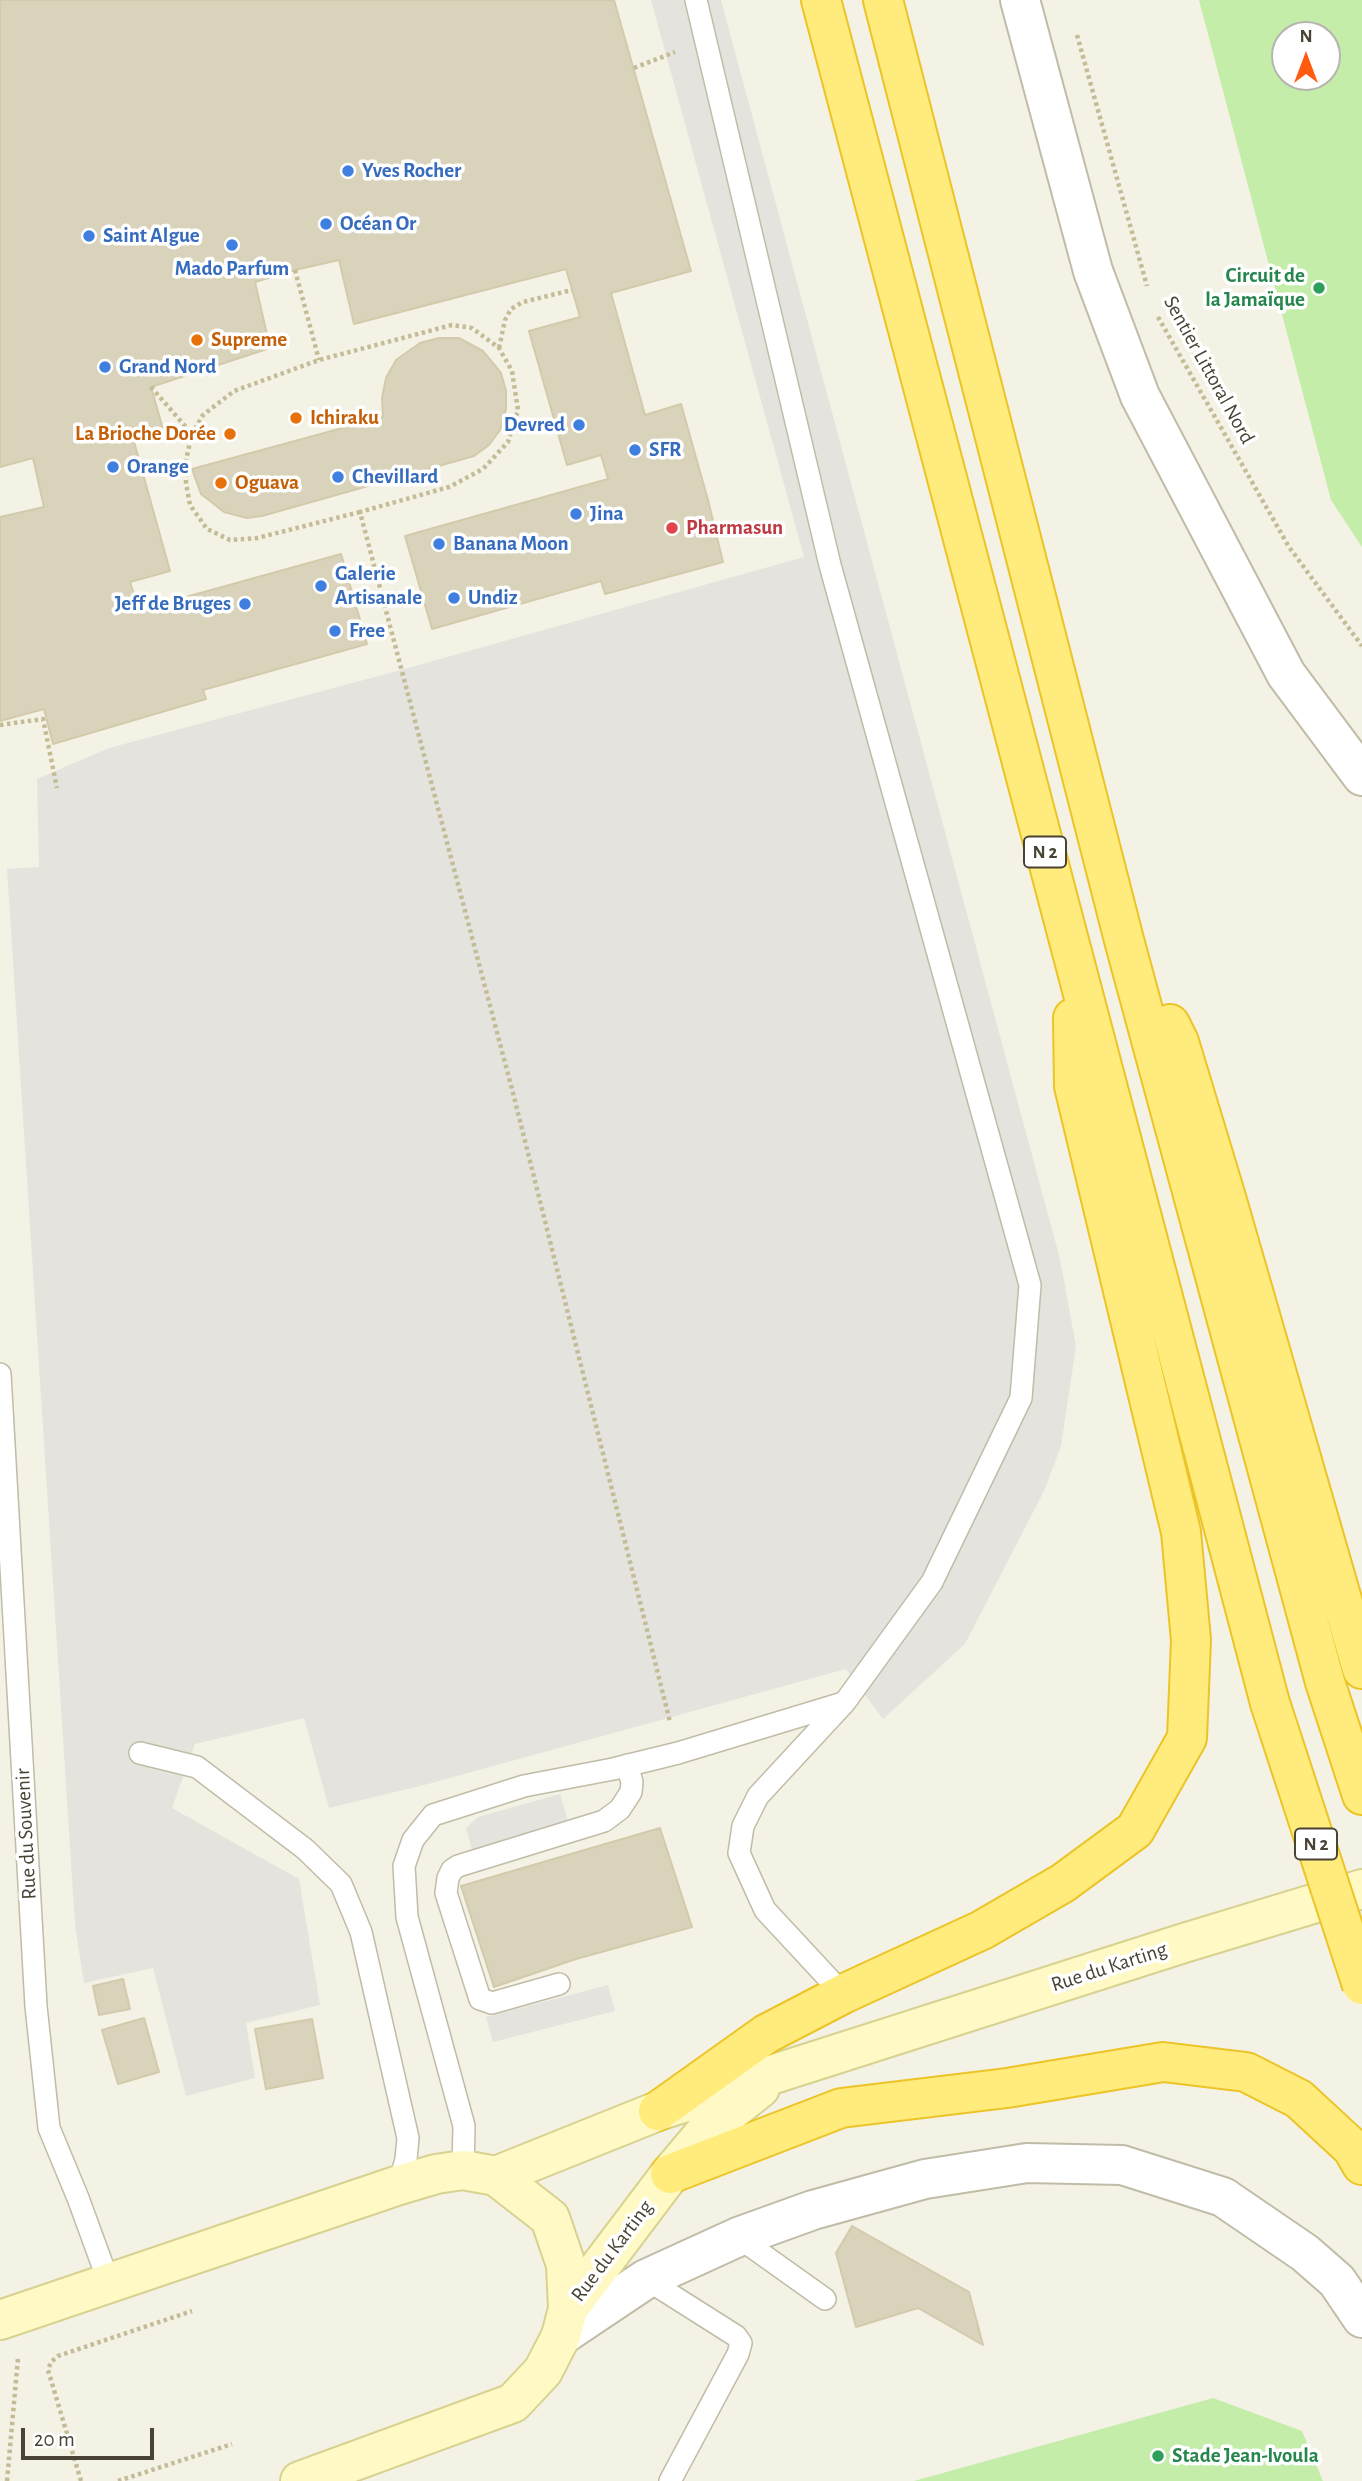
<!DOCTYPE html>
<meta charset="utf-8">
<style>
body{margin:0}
#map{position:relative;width:1362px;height:2481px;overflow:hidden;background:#f4f2e5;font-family:"Alegreya Sans",sans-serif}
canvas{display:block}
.north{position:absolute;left:1271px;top:21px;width:70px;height:70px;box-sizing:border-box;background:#fff;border:2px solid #b6b4ae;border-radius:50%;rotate:0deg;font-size:19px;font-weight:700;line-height:28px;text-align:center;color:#484334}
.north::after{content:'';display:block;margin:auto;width:24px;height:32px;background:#ff5c12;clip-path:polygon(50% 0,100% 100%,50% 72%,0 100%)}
.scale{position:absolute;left:21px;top:2428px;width:133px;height:32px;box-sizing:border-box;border:4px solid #484334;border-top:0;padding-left:9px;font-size:21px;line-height:24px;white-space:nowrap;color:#484334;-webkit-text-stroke:5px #fff;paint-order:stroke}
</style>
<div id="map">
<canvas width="1362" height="2481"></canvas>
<div class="north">N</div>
<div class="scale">20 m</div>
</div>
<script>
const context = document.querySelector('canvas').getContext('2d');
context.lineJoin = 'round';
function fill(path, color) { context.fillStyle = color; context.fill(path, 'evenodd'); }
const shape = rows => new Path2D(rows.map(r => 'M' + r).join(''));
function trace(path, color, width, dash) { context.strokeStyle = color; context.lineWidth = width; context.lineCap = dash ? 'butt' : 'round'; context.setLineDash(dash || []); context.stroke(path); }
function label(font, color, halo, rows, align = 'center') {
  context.font = font + ' "Alegreya Sans",sans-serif'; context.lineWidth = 7; context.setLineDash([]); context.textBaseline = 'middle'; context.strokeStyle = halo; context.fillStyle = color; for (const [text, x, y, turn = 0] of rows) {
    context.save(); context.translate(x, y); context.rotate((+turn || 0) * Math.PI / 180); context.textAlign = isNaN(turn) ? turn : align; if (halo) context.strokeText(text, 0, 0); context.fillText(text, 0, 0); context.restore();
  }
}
fill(shape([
 [1199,0,1362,0,1362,547,1331,500],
 [1327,35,1327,77,1285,77,1285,35],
 [1213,2398,1302,2431,1323,2481,914,2481]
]), '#c4edaa');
fill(shape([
 [651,0,721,0,1060,1259,1076,1346,1061,1446,1044,1491,965,1644,883,1719,846,1669,428,1784,329,1808,304,1718,195,1744,172,1808,299,1879,320,2005,246,2023,255,2078,186,2096,153,1968,84,1983,75,1925,7,869,39,867,37,779,109,748,401,670,804,557],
 [560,1794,570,1827,474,1856,466,1828,478,1817],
 [608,1985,615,2011,493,2042,486,2017]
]), '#e5e3de');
const building = shape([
 [0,0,614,0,691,271,611,293,645,415,681,404,708,500,723,562,605,594,601,581,432,629,405,536,608,479,601,455,567,465,529,331,580,317,566,269,354,324,339,260,295,270,255,282,270,348,151,387,163,429,133,438,170,571,130,582,139,610,341,554,367,644,203,690,206,699,53,744,44,709,0,721,0,517,44,507,33,458,0,467,0,0],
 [439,338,459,338,483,351,501,373,506,391,506,409,500,430,489,445,474,456,262,516,247,518,224,512,201,494,192,469,383,417,382,398,386,378,396,360,420,343,439,338],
 [660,1828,692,1927,576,1959,494,1987,461,1886,660,1828],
 [123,1979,130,2009,99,2015,93,1986,123,1979],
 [144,2018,159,2072,118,2084,102,2030,144,2018],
 [312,2019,323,2078,266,2089,255,2029,312,2019],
 [852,2226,969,2292,983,2345,918,2308,856,2327,836,2253,852,2226]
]);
fill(building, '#dad3bc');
trace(building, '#d3caac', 2);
const service = shape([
 [696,0,830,565,1030,1285,1021,1398,932,1582,845,1702,758,1796,743,1826,739,1853,765,1910,843,1994],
 [0,1374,36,2006,49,2128,78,2198,109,2283],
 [140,1753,197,1767,305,1849,341,1884,361,1932,408,2138,406,2159,399,2185],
 [559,1984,492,2003,480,1999,446,1893,448,1878,452,1870,458,1866,604,1821,620,1809,631,1792,632,1782,627,1765],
 [463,2170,464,2126,407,1917,404,1866,413,1840,433,1815,524,1786,613,1769,678,1753,843,1703],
 [738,2237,825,2299],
 [646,2279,736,2336,741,2343,738,2354,670,2481]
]);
const minor = shape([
 [1020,0,1093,271,1140,396,1286,674,1362,776],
 [561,2336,646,2279,738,2237,813,2210,925,2179,1027,2163,1122,2165,1223,2197,1305,2253,1337,2281,1362,2318]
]);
const secondary = shape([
 [496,2176,658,2111,1184,1943,1362,1889],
 [0,2320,399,2185,436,2174,463,2170,496,2176,550,2218,566,2265,568,2309],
 [300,2481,513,2403,543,2371,561,2336,568,2309,670,2174,707,2130,760,2088]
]);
const trunk = shape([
 [821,0,1270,1703],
 [883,0,1124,940,1325,1682,1362,1795],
 [1170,1024,1179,1042,1225,1194,1362,1669],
 [658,2111,766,2034,843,1994,982,1930,1063,1883,1135,1830,1187,1738,1191,1640,1181,1532,1074,1086,1073,1018],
 [670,2174,841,2108,1007,2088,1163,2062,1246,2072,1299,2099,1352,2148,1362,2165]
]);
trace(service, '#c1bca7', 24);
trace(minor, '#c1bca7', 42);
trace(secondary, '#d8d290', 42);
trace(trunk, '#ecc427', 42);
trace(shape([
 [1077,35,1147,286],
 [634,68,675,52],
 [295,270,319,360],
 [1158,317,1289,547,1362,646],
 [499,348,505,320,511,309,523,302,572,290],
 [151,387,192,434],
 [360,512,257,538,230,540,207,529,190,505,186,483,186,460,192,434,203,415,234,391,319,360,452,325,472,328,499,348,512,371,518,410,508,442,483,469,449,487,360,512,513,1093,670,1722],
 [0,725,43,719,57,788],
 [7,2481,18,2358],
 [81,2481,48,2370,51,2362,58,2356,192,2311],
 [118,2481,232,2444]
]), '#c4bb97', 4.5, [3.5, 3.5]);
trace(service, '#fff', 21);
trace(minor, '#fff', 38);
trace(secondary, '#fffac5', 38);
trace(trunk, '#ffec7d', 38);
const trunkBridge = shape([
 [1270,1703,1362,1985]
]);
trace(trunkBridge, '#ecc427', 42, []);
trace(trunkBridge, '#ffec7d', 38);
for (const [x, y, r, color] of [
 [348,171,7,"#3f7fe0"],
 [326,224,7,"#3f7fe0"],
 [89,236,7,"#3f7fe0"],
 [232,245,7,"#3f7fe0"],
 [1319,288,7,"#2e9e5b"],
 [197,340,7,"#e8710a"],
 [105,367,7,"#3f7fe0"],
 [296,418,7,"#e8710a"],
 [579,425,7,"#3f7fe0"],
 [230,434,7,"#e8710a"],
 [635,450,7,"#3f7fe0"],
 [113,467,7,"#3f7fe0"],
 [338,477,7,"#3f7fe0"],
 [221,483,7,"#e8710a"],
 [576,514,7,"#3f7fe0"],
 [672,528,7,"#e0444e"],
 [439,544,7,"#3f7fe0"],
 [321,586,7,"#3f7fe0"],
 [454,598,7,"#3f7fe0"],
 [245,604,7,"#3f7fe0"],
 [335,631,7,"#3f7fe0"],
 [1158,2456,7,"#2e9e5b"]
]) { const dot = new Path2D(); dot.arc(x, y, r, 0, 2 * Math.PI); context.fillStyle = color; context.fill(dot); trace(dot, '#fff', 2.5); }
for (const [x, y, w] of [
 [1045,852,42],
 [1316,1844,42]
]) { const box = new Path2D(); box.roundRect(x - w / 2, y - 15.5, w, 31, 5); context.fillStyle = '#fff'; context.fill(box); trace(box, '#484334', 2); }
label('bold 19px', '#484334', null, [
 ["N 2",1045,852],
 ["N 2",1316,1844]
]);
label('bold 21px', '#366cbe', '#fff', [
 ["Yves Rocher",362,171],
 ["Océan Or",340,224],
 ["Saint Algue",103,236],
 ["Mado Parfum",232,269,"center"],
 ["Grand Nord",119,367],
 ["Devred",565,425,"right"],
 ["SFR",649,450],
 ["Orange",127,467],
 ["Chevillard",352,477],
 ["Jina",590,514],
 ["Banana Moon",453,544],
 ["Galerie",335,574],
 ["Artisanale",335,598],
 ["Undiz",468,598],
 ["Jeff de Bruges",231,604,"right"],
 ["Free",349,631]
], 'left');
label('bold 21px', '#27864d', '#fff', [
 ["Circuit de",1305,276],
 ["la Jamaïque",1305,300],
 ["Stade Jean-Ivoula",1172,2456,"left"]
], 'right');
label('bold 21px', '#c56008', '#fff', [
 ["Supreme",211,340],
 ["Ichiraku",310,418],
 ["La Brioche Dorée",216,434,"right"],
 ["Oguava",235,483]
], 'left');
label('21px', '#484334', '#fff', [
 ["Sentier Littoral Nord",1209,370,61],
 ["Rue du Souvenir",26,1834,-93],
 ["Rue du Karting",1109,1967,-18],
 ["Rue du Karting",612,2251,-53]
]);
label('bold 21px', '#be3a42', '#fff', [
 ["Pharmasun",686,528]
], 'left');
</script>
